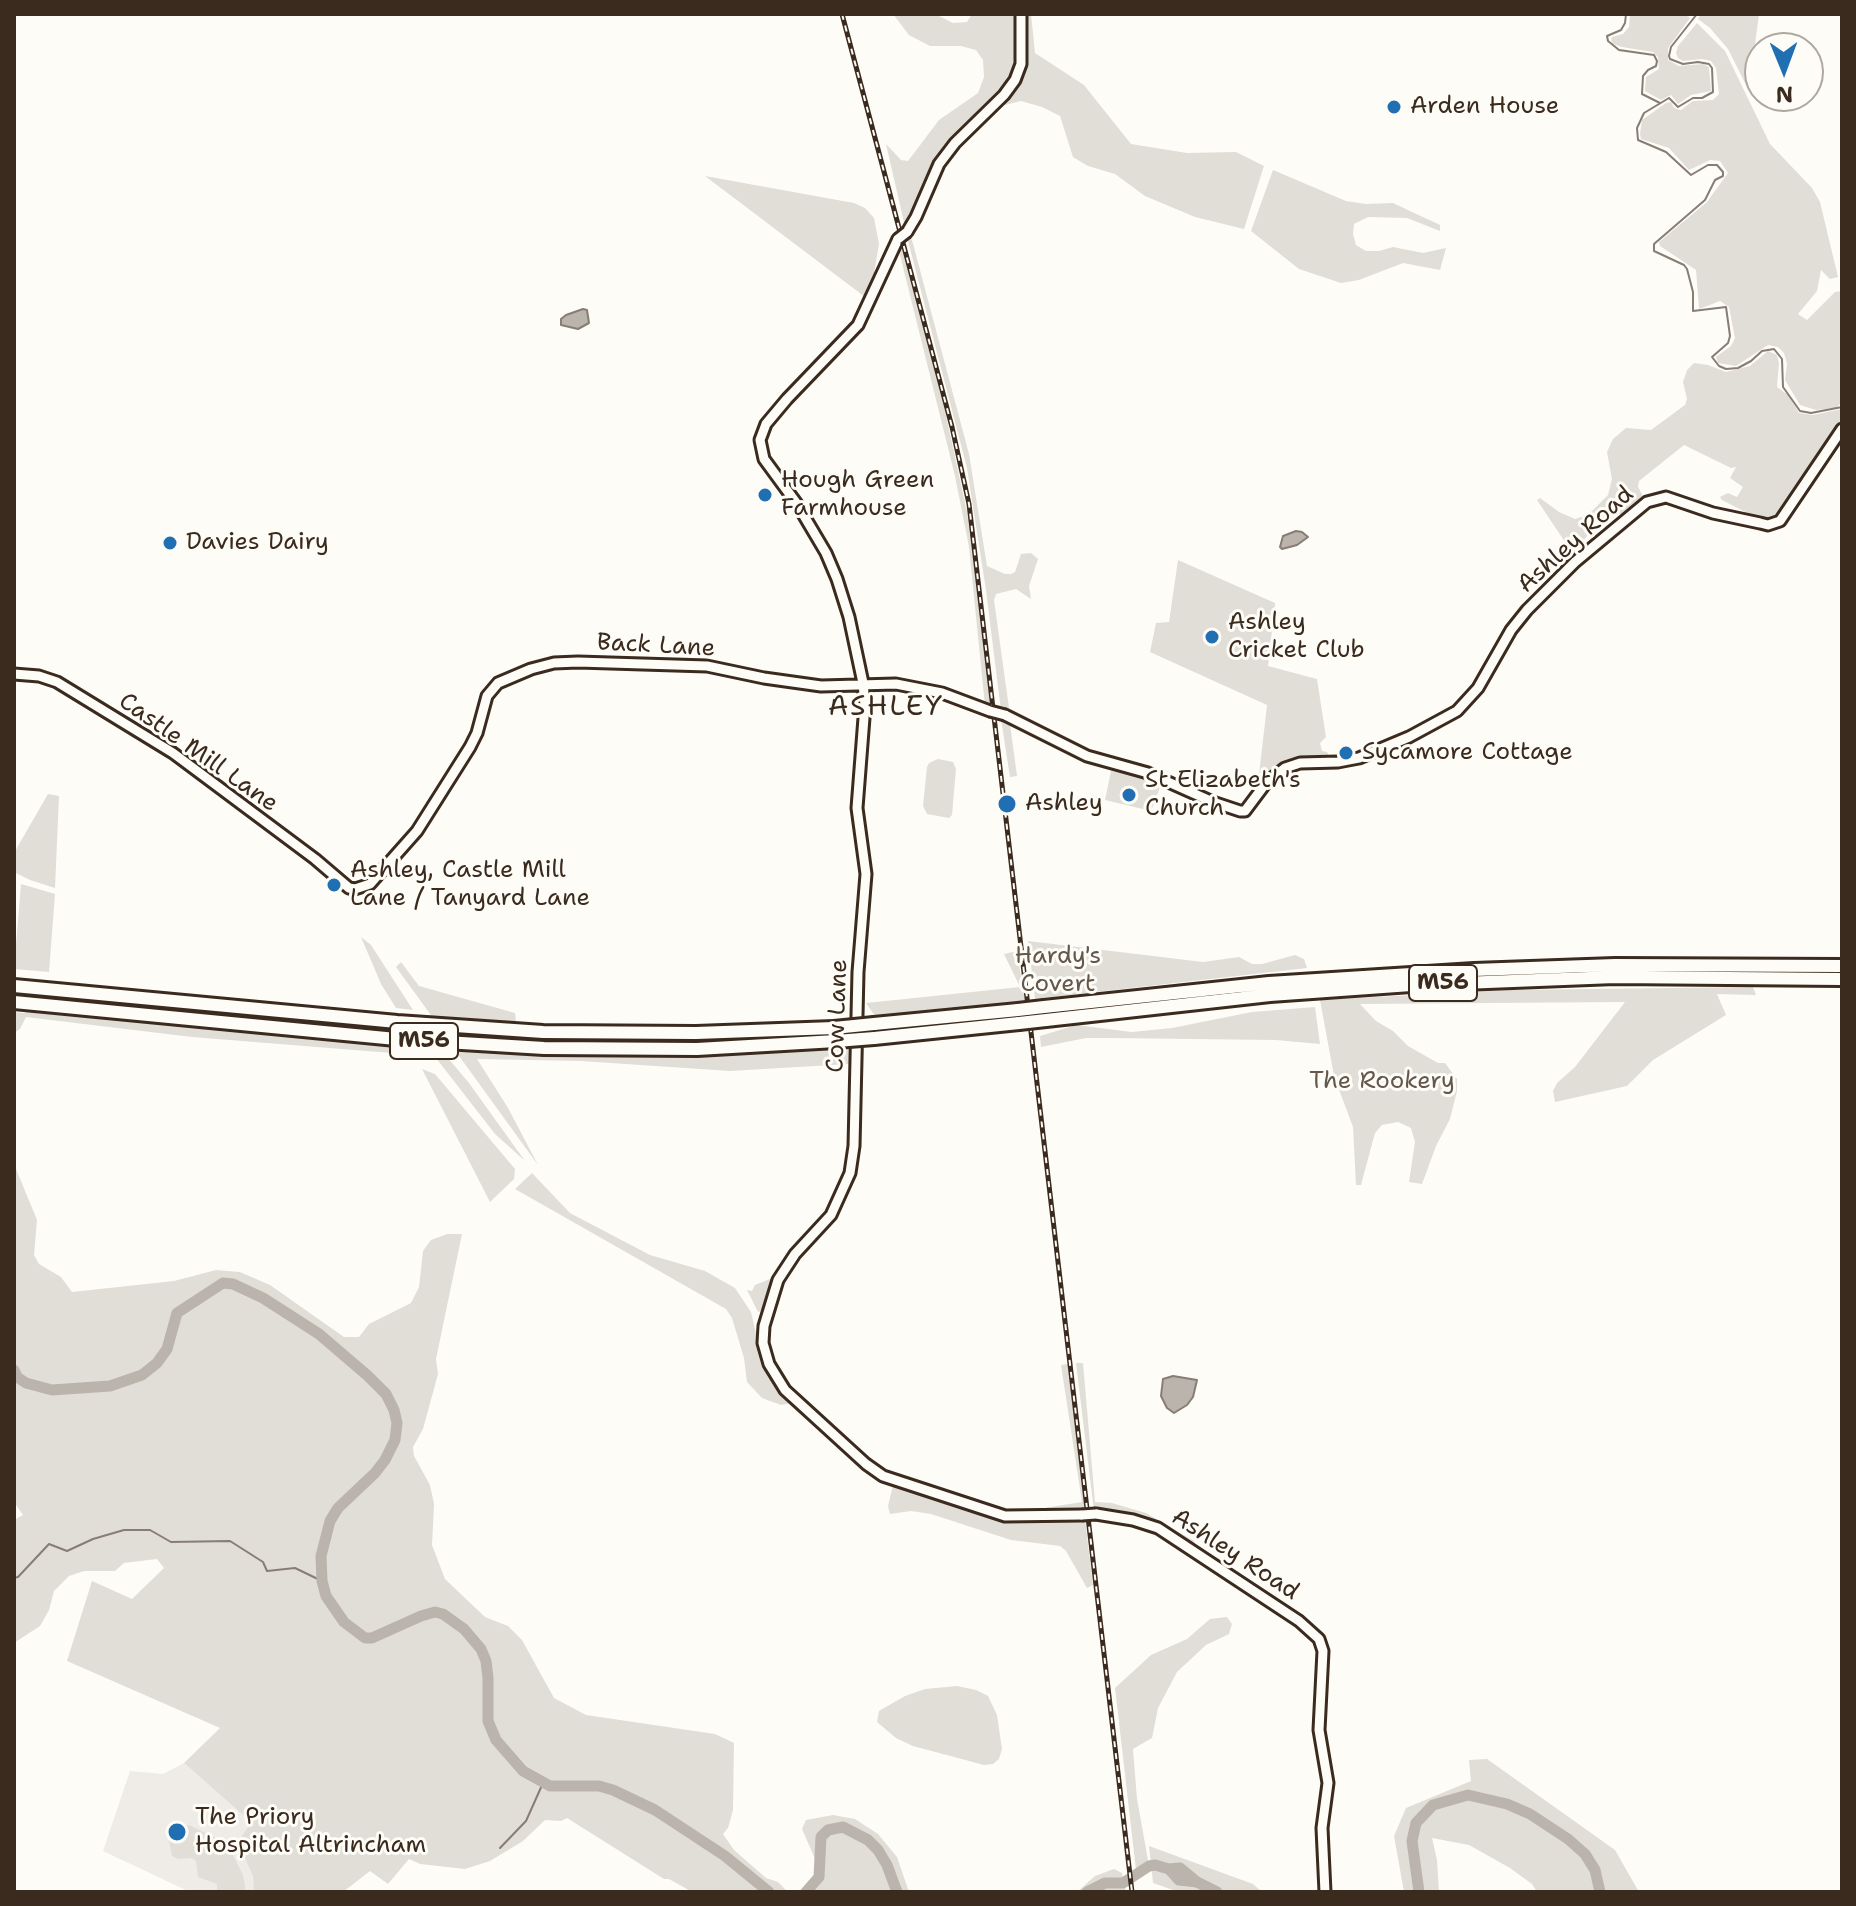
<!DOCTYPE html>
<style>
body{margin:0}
#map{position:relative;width:1856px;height:1906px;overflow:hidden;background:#fdfcf7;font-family:"Shantell Sans",sans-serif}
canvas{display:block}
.frame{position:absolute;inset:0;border:16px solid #3b2a1e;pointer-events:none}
.north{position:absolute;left:1744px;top:32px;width:80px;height:80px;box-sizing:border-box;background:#fdfcf7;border:2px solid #afa8a0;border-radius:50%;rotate:179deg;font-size:22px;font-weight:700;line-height:32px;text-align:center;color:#3b2a1e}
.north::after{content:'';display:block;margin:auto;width:28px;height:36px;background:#1f6fb2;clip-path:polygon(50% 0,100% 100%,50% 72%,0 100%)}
</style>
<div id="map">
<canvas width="1856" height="1906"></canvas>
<div class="frame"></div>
<div class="north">N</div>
</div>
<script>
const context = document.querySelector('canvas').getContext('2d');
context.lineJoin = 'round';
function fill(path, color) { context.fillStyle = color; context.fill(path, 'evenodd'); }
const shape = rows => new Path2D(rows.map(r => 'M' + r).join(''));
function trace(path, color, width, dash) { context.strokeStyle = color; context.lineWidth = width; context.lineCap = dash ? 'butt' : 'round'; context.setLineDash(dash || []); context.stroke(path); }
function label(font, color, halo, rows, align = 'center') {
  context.font = font + ' "Shantell Sans",sans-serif'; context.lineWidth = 6; context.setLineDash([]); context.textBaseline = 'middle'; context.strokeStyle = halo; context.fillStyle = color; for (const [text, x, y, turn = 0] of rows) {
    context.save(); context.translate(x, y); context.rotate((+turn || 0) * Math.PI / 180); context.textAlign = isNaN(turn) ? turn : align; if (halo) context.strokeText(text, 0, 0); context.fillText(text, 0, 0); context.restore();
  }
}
fill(shape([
 [184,1763,251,1822,238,1842,254,1876,254,1892,190,1892,103,1851,130,1771,163,1774]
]), '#efece7');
fill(shape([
 [893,14,935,14,953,23,967,22,972,14,1018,14,1017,58,1010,75,998,91,947,142,935,161,905,227,886,144,901,160,908,161,939,120,978,93,984,77,983,60,976,50,961,46,930,46,909,35],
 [1028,14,1031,14,1035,53,1084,85,1131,144,1187,153,1236,152,1264,166,1244,229,1195,217,1145,196,1115,174,1088,166,1073,157,1060,116,1042,107,1021,101,1001,106,1021,80,1027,63],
 [1630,14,1685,14,1690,18,1668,48,1668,60,1679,66,1703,64,1709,67,1711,91,1691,95,1678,104,1671,95,1661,100,1645,91,1646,77,1659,69,1658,57,1653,52,1622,47,1613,44,1611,40,1612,37,1623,34,1629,27],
 [1701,14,1759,14,1749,91,1728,49,1710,28,1698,19],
 [1697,23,1725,51,1770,144,1812,188,1820,202,1838,277,1830,279,1821,270,1817,291,1798,314,1807,320,1835,292,1842,291,1842,402,1836,408,1816,410,1800,405,1785,380,1787,364,1784,353,1778,347,1768,345,1736,366,1718,363,1716,357,1731,346,1735,338,1729,307,1720,301,1699,309,1696,270,1660,246,1659,242,1707,202,1728,173,1720,161,1710,160,1689,170,1669,148,1641,139,1640,134,1642,120,1666,103,1671,102,1674,108,1681,110,1693,101,1713,100,1719,94,1716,68,1711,61,1702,59,1683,61,1678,58,1676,53,1678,46],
 [1273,170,1346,201,1366,204,1393,203,1440,225,1440,231,1407,218,1368,217,1354,224,1353,234,1356,245,1366,251,1379,251,1393,247,1423,253,1446,248,1440,270,1403,263,1359,280,1341,283,1299,269,1251,231],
 [705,176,854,203,865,208,874,218,879,244,873,279,865,297],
 [908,235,912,240,969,454,987,566,1005,574,1011,574,1015,572,1021,554,1031,553,1038,559,1029,586,1031,599,1016,589,996,594,994,600,1009,708,1004,713,1001,711,986,590,967,468,907,237],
 [900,242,945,411,967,512,992,709,985,706,969,547,955,476,898,247],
 [1768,351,1777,355,1779,363,1777,387,1788,395,1799,413,1813,415,1842,409,1842,421,1782,514,1773,520,1763,521,1722,500,1720,497,1728,493,1737,497,1743,487,1730,478,1736,467,1731,468,1684,445,1639,481,1638,487,1644,498,1628,515,1609,513,1577,547,1575,557,1537,500,1540,498,1559,512,1575,519,1588,515,1608,495,1612,479,1607,452,1613,439,1626,428,1651,430,1685,405,1687,399,1683,382,1687,370,1694,363,1708,365,1726,372,1750,366],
 [1178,560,1275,603,1268,666,1317,679,1326,737,1320,743,1322,751,1327,752,1331,760,1306,759,1258,784,1267,705,1150,652,1156,623,1169,622],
 [1001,719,1010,724,1017,776,1010,777],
 [938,759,953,762,956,769,952,815,949,818,927,814,923,806,927,767,929,763],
 [1111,771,1139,776,1161,785,1151,811,1105,800],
 [48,794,59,796,55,888,30,880,14,872,14,853],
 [21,884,55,894,49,972,14,969],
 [361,937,371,945,413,1010,396,1008,381,984],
 [1028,941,1203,962,1239,957,1252,964,1262,964,1295,955,1304,959,1307,968,1035,999],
 [1017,951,1025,1001,875,1016,866,1003,1020,987,1004,954],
 [401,962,419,986,515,1013,516,1022,433,1018,396,967],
 [1753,987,1756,995,1717,994,1726,1015,1653,1060,1627,1086,1555,1102,1553,1091,1557,1083,1575,1067,1625,1002,1360,1004,1376,1021,1393,1031,1408,1046,1438,1063,1445,1063,1457,1079,1457,1091,1450,1119,1436,1146,1422,1184,1409,1182,1415,1142,1411,1128,1398,1122,1382,1125,1375,1133,1361,1185,1356,1185,1353,1127,1334,1076,1320,1000,1508,990],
 [1315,1007,1320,1044,1276,1040,1109,1038,1086,1038,1041,1047,1040,1036,1076,1025,1132,1032,1172,1028,1252,1012],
 [26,1011,442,1051,469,1083,525,1161,495,1134,436,1058,429,1056,192,1037,26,1017,20,1029,14,1033,14,1012,25,1013],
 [454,1049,673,1055,850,1049,849,1064,730,1071,581,1061,477,1059,508,1108,538,1165],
 [422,1069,435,1074,515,1169,514,1179,490,1202],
 [14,1164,37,1220,34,1255,39,1264,61,1277,72,1292,174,1281,216,1270,240,1272,270,1285,344,1337,359,1337,369,1324,411,1303,419,1287,423,1251,431,1240,447,1234,462,1234,436,1359,438,1374,423,1429,413,1447,414,1456,430,1485,434,1504,432,1545,445,1579,485,1617,508,1626,522,1640,554,1698,586,1715,715,1734,734,1743,733,1810,728,1828,723,1834,734,1850,766,1878,778,1882,788,1892,692,1892,669,1879,664,1879,567,1818,561,1821,545,1820,523,1841,490,1861,465,1869,420,1864,409,1859,388,1884,370,1871,343,1892,254,1892,253,1876,238,1842,251,1822,184,1763,220,1728,67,1661,92,1581,132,1599,164,1568,157,1559,124,1563,115,1571,84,1571,69,1576,54,1591,49,1610,40,1626,14,1643,14,1520,23,1515,14,1502],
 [532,1173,570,1213,650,1255,705,1271,735,1288,751,1312,764,1368,781,1394,792,1403,781,1405,762,1398,747,1382,744,1358,732,1318,726,1309,515,1189],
 [775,1277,764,1310,758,1312,747,1290,752,1291,755,1285],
 [1076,1363,1083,1363,1095,1502,1112,1503,1146,1513,1194,1541,1195,1545,1148,1519,1094,1511],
 [1068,1364,1085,1512,1008,1513,1008,1509,1032,1510,1082,1502,1061,1365],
 [893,1485,998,1519,1041,1522,1085,1519,1093,1585,1087,1588,1066,1551,1060,1546,1011,1540,931,1514,911,1511,890,1514,888,1506],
 [1227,1617,1232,1624,1229,1634,1206,1645,1177,1672,1158,1708,1152,1738,1133,1749,1137,1799,1148,1860,1136,1870,1115,1688,1151,1655,1187,1639,1210,1619],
 [957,1686,976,1690,988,1696,997,1715,1002,1749,999,1759,993,1764,984,1765,913,1746,896,1738,877,1722,879,1711,905,1696,925,1689],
 [1487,1759,1615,1850,1639,1892,1537,1892,1532,1884,1510,1868,1469,1845,1432,1838,1437,1860,1439,1892,1404,1892,1394,1836,1406,1808,1471,1781,1469,1760],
 [833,1815,855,1819,878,1834,897,1857,909,1892,805,1892,815,1883,819,1868,802,1829,806,1820],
 [189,1825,220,1840,231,1851,243,1875,246,1892,217,1892,217,1884,198,1877,196,1861,192,1858,178,1859,172,1856,169,1841,170,1833,175,1828],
 [1149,1846,1253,1884,1262,1892,1179,1892,1153,1883],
 [1114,1869,1122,1873,1126,1892,1077,1892,1095,1876]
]), '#e1ded7');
const water = shape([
 [583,309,587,310,589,323,578,329,561,325,561,319,566,315,583,309],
 [1296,531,1302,532,1308,537,1297,545,1282,549,1280,547,1283,536,1296,531],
 [1173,1376,1197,1380,1193,1397,1187,1405,1174,1413,1167,1408,1161,1396,1163,1379,1173,1376]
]);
fill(water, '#bbb4ad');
trace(water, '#887d74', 2);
trace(shape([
 [1626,14,1625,23,1621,30,1607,36,1608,41,1619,50,1654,55,1657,61,1656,66,1648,70,1643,76,1642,94,1660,103],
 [1697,14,1671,47,1669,56,1670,59,1683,64,1698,62,1709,64,1712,68,1713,92,1702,98,1693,98,1678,107,1669,98,1644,113,1637,128,1638,140,1666,152,1691,175,1708,165,1717,165,1723,172,1723,176,1715,180,1705,200,1654,244,1654,251,1684,265,1687,269,1693,292,1693,311,1726,307,1730,336,1728,343,1712,357,1719,366,1726,369,1738,368,1751,361,1762,351,1774,349,1782,359,1783,387,1800,411,1811,413,1842,407],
 [14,1578,18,1577,49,1544,67,1551,93,1539,124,1530,150,1530,171,1542,230,1541,263,1562,267,1571,295,1568,322,1581],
 [500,1848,526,1821,543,1783]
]), '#887d74', 2);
trace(shape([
 [14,1370,17,1377,26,1383,52,1390,110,1386,142,1375,157,1363,167,1349,177,1313,223,1283,233,1284,263,1298,319,1334,368,1376,386,1394,394,1410,397,1423,395,1440,385,1460,375,1473,338,1508,330,1521,321,1556,322,1581,326,1596,344,1622,365,1638,372,1638,421,1616,435,1612,443,1614,464,1629,481,1649,486,1661,488,1678,488,1721,496,1740,523,1771,550,1786,599,1786,613,1790,655,1810,725,1856,769,1892],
 [1169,1869,1180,1868,1197,1882,1217,1892],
 [806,1892,819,1877,821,1837,828,1830,843,1827,868,1840,878,1850,887,1865,897,1892],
 [1087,1892,1105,1883,1123,1883,1149,1866,1155,1865,1169,1869,1179,1880,1197,1882],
 [1419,1892,1412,1841,1416,1823,1433,1805,1468,1795,1507,1804,1530,1814,1568,1839,1585,1854,1595,1870,1600,1892]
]), '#bbb4ad', 11);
const secondary = shape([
 [907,232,916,217,939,164,955,143,1004,95,1015,80,1021,64,1021,14],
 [898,239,858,325,787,399,766,424,760,440,764,459,797,504,826,553,837,579,849,617,863,683,865,705,857,808,866,874,858,972,854,1146,850,1173,831,1215,795,1254,778,1280,764,1326,763,1343,769,1364,785,1390,866,1464,883,1476,1005,1516,1082,1515],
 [14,674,39,676,57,682,173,753,315,859,349,888,355,889,370,884,417,831,470,747,477,733,487,696,498,683,531,669,554,663,578,662,707,666,764,678,821,686,896,684,942,693,990,711],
 [1005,715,1087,756,1148,773,1213,802,1240,811,1245,811,1266,783,1285,768,1300,763,1338,762,1359,758,1409,737,1457,711,1478,688,1511,630,1527,610,1575,562,1647,502,1666,497,1713,513,1760,523,1768,525,1780,521,1842,429],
 [1096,1514,1133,1520,1158,1528,1299,1621,1319,1639,1323,1651,1319,1730,1328,1783,1322,1828,1325,1892]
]);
const highway = shape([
 [14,986,397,1022,543,1032,696,1033,834,1028],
 [14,1002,396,1039,544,1048,697,1049,836,1041],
 [1044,1007,1269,983,1474,970,1615,965,1842,966],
 [1046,1020,1270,995,1411,985,1615,977,1842,979],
 [874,1024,1018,1010],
 [874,1038,1019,1023]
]);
trace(secondary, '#3b2a1e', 15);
trace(highway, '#3b2a1e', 18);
trace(secondary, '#fdfcf7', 9);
trace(highway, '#fdfcf7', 12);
const rail = shape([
 [842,14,952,427,969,504,1132,1892]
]);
trace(rail, '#3b2a1e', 5);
trace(rail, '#fdfcf7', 2, [6]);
const secondaryBridge = shape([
 [898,239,907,232],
 [990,711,1005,715],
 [1082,1515,1096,1514]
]);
const highwayBridge = shape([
 [1018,1010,1044,1007],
 [1019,1023,1046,1020],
 [834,1028,874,1024],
 [836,1041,874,1038]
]);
trace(secondaryBridge, '#3b2a1e', 15, []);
trace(highwayBridge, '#3b2a1e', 18, []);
trace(secondaryBridge, '#fdfcf7', 9);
trace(highwayBridge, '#fdfcf7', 12);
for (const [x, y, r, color] of [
 [1394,107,8,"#1f6fb2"],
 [765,495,8,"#1f6fb2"],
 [170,543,8,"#1f6fb2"],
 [1212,637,8,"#1f6fb2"],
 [1346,753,8,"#1f6fb2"],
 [1129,795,8,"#1f6fb2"],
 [1007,804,10,"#1f6fb2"],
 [334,885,8,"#1f6fb2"],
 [177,1832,10,"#1f6fb2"]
]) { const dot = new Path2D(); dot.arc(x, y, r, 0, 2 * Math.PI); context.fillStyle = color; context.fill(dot); trace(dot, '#fdfcf7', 3); }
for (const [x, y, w] of [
 [1443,983,68],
 [424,1041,68]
]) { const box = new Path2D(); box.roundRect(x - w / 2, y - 18, w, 36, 6); context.fillStyle = '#fdfcf7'; context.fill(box); trace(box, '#3b2a1e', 2); }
label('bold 22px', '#3b2a1e', null, [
 ["M56",1443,983],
 ["M56",424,1041]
]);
label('24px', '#3b2a1e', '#fdfcf7', [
 ["Arden House",1410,107],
 ["Hough Green",781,481],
 ["Farmhouse",781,509],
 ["Davies Dairy",186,543],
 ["Ashley",1228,623],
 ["Cricket Club",1228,651],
 ["Sycamore Cottage",1362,753],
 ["St Elizabeth's",1145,781],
 ["Church",1145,809],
 ["Ashley",1025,804],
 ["Ashley, Castle Mill",350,871],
 ["Lane / Tanyard Lane",350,899],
 ["The Priory",195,1818],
 ["Hospital Altrincham",195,1846]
], 'left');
label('24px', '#3b2a1e', '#fdfcf7', [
 ["Ashley Road",1576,540,-42],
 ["Back Lane",656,646,3],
 ["Castle Mill Lane",198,753,35],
 ["Cow Lane",838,1016,-88],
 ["Ashley Road",1235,1555,33]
]);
label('24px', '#64574c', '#fdfcf7', [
 ["Hardy's",1058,957],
 ["Covert",1058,985],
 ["The Rookery",1382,1082]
]);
context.letterSpacing = '2px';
label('28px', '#3b2a1e', '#fdfcf7', [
 ["ASHLEY",886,708]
]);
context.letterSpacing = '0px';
</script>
